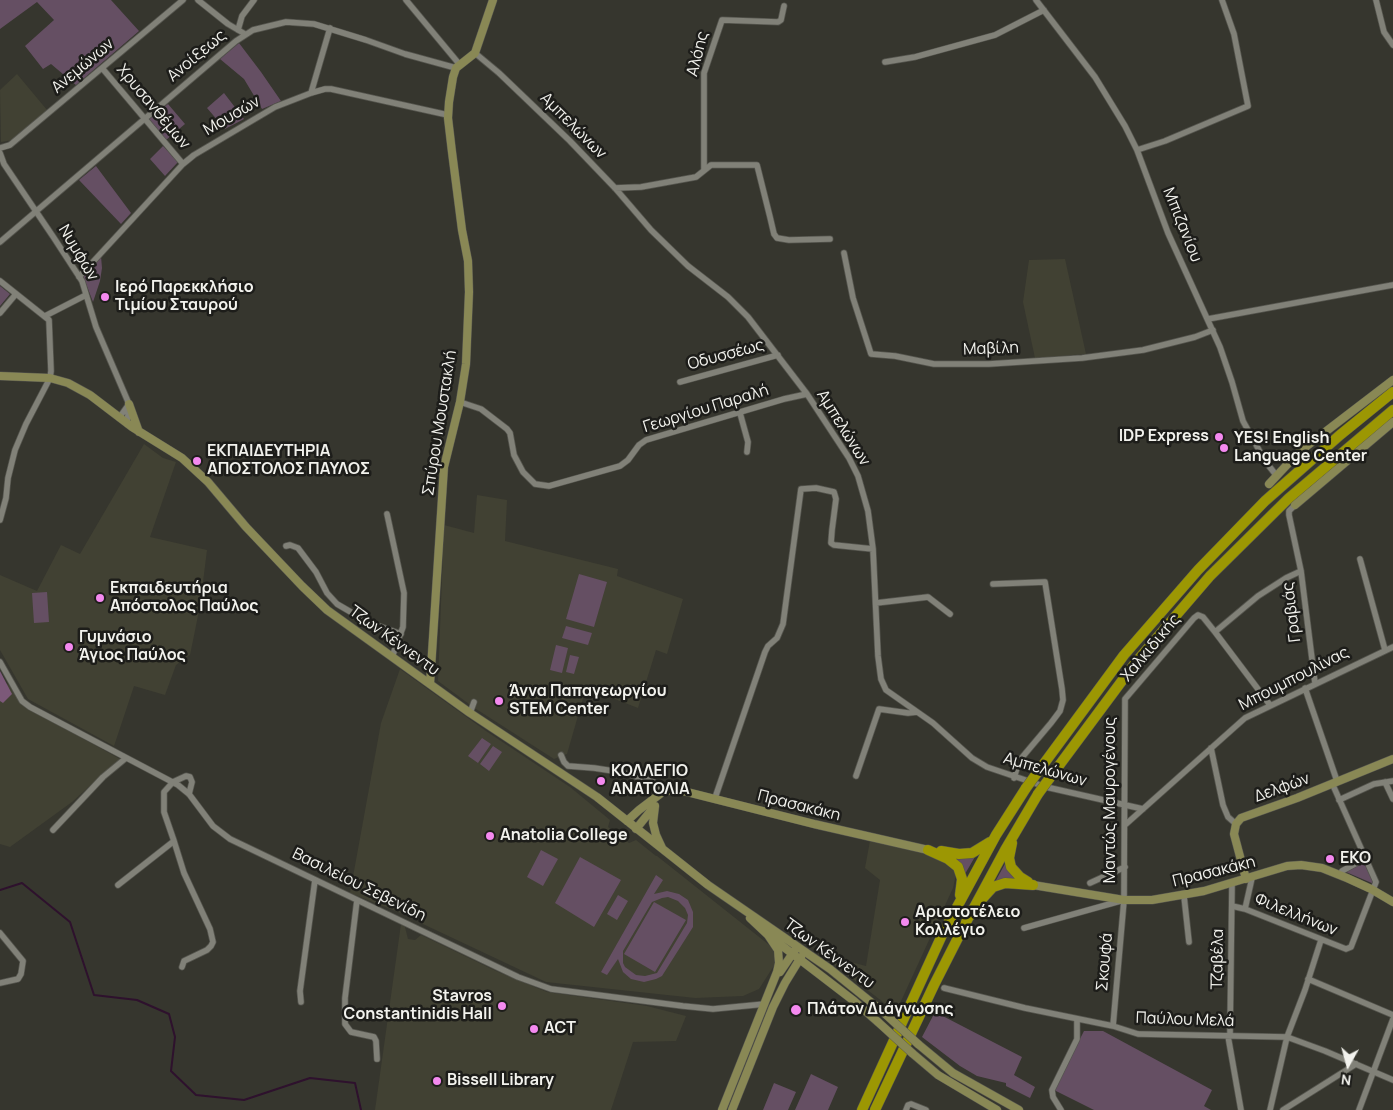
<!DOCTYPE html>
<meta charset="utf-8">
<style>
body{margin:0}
#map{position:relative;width:1393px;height:1110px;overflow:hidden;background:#36362e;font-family:Manrope,sans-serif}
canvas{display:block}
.north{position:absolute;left:1323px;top:1040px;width:50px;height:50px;-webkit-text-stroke:4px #1d1d1a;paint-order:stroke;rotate:187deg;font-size:14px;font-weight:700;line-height:20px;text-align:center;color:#f2f2ed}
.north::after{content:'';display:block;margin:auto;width:18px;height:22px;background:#f2f2ed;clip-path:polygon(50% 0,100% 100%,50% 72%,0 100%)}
</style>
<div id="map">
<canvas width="1393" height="1110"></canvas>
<div class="north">N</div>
</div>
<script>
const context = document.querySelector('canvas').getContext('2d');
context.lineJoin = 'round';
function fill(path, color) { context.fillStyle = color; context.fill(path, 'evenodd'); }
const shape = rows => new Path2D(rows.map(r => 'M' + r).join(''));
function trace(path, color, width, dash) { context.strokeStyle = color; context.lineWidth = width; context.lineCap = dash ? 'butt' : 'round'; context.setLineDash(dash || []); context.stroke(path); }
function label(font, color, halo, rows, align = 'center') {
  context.font = font + ' Manrope,sans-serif'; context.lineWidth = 5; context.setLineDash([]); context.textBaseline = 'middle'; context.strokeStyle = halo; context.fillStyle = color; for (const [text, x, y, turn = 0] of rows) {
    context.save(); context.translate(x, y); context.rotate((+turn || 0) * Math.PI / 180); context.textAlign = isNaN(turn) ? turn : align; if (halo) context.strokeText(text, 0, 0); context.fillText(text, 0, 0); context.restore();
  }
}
fill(shape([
 [17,74,47,110,13,140,1,142,0,90],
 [1065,259,1086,354,1035,358,1023,302,1029,260],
 [144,444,163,458,176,462,150,537,207,550,200,606,190,655,176,665,165,695,134,686,114,746,28,699,0,650,0,575,37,591,61,545,80,554],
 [477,495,507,500,505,541,618,569,617,576,683,599,667,654,656,650,638,708,586,688,567,754,554,759,473,707,438,681,444,525,474,533],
 [400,669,486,731,570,787,610,820,608,827,629,843,636,840,656,856,657,856,773,948,775,964,759,989,743,996,695,998,546,982,423,924,418,916,406,913,403,914,350,893,381,723],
 [8,684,24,706,120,759,72,802,10,847,0,844,0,685],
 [870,841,929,854,953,867,956,874,953,888,896,1012,827,959,828,956,866,966,880,880,865,868],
 [401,924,405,927,408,939,415,940,421,935,496,971,547,992,647,1006,686,1016,676,1041,633,1042,611,1110,375,1110]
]), '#414133');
fill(shape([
 [0,0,111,0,139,31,76,85,51,64,43,69,25,46,54,20,37,2,0,29],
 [239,43,261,72,281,101,262,109,244,79,220,59],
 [224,93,244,119,225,129,207,108],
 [168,104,185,124,166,140,149,119],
 [163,146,178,162,165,176,150,159],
 [96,166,131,213,121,224,79,180],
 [101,256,102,268,100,281,93,302,83,276],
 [0,286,10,294,0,306],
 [579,574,607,582,594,627,566,619],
 [47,592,49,622,34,623,32,593],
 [566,626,592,633,588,645,562,638],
 [556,645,568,648,562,673,550,670],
 [570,655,579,657,574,674,566,672],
 [482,738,491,744,478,763,468,756],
 [493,746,502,752,489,771,480,764],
 [541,850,558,859,543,886,527,877],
 [976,855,965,874,954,858],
 [580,857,621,880,594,927,555,903],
 [1006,862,1017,879,995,882],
 [1364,862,1374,884,1346,872],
 [656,875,663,880,654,894,667,891,679,894,688,900,693,912,693,927,662,976,656,979,644,982,631,979,623,972,618,959,607,975,601,972],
 [668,897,678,901,685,908,688,915,687,923,657,973,645,976,636,975,625,967,623,963,623,951,652,902,662,898],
 [618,895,628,901,617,920,607,914],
 [654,902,686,920,655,972,624,954],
 [935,1012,1022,1057,1014,1075,1035,1087,1030,1098,1006,1086,1006,1083,977,1076,960,1066,922,1037],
 [1084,1031,1103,1031,1212,1090,1204,1106,1211,1110,1094,1110,1054,1090],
 [811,1074,838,1087,828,1110,795,1110],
 [774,1083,796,1092,788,1110,763,1110]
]), '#654f63');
fill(shape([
 [0,671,12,694,3,703,0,701]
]), '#7c5979');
trace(shape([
 [0,890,22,883,70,922,94,995,137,1000,169,1014,175,1037,171,1071,196,1095,244,1100,310,1078,355,1083,361,1110]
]), '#2e112d', 2);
const street = shape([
 [198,0,228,24,245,34],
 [406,0,460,65],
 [1036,0,1095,77,1125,126,1137,150,1168,233,1220,347,1232,382,1243,421,1265,461,1276,475],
 [1376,0,1384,32,1393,45],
 [238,30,242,16,254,0],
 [475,53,499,73,570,141,615,188,651,230,688,266,728,297,748,317,807,394,849,458,858,476,868,511,873,549,878,656,881,679,886,690,933,723,972,758,987,767,1046,787,1143,809],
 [885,62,915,57,995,35,1044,10],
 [102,68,183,164],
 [311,93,330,28],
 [0,148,10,145,183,0],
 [1137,150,1165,141,1248,106,1234,34,1222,0],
 [0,153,4,164,54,238,82,281,96,327,129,404,127,424],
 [704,170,704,73,722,20,778,22,781,20,784,6],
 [615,188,641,187,696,177,711,165,757,165,770,217,774,234,777,238,789,240,830,239],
 [0,242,236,41,253,30,286,22,314,24,366,40,405,54,456,68],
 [844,253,853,298,871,354,895,356,934,364,989,364,1082,358,1143,350,1195,337,1213,330],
 [79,277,183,164,194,155,275,107,311,93,325,89,331,89,448,115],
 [0,281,49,320,51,371,50,378,26,424,15,450,8,478,6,498,0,520],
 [0,313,16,294],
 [45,316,86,295],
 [1208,319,1393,285],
 [680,382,778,355],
 [460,402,481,409,507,429,510,433,514,455,523,472,535,484,549,486,620,466,628,460,639,445,646,440,784,399,807,394],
 [740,413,748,442,747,452],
 [119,418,129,404],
 [1295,505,1289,511,1289,515,1301,571,1315,683],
 [387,514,404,593,403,627,392,657],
 [286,546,290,545,298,548,316,572,327,593,337,604,368,622,401,634],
 [1360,559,1385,650],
 [993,584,1045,582,1062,689,1063,700,1060,711,1051,723,1019,761,1014,778],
 [876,603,928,597,950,614],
 [1215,632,1258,596,1286,578,1301,571],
 [0,662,22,701,30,707,178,785,189,794,213,826,230,839,518,977,551,989,683,1006,713,1009,765,1004],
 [1305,688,1337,781],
 [470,713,474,702],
 [1211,748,1223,805,1228,817,1236,824],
 [561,755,564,762,568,766,594,768,620,772,652,781,664,791],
 [856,776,879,709,908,713,917,712],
 [1385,782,1393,799],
 [715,798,765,652,768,646,777,638,783,624,801,489,816,488,834,492,836,499,832,530,831,543,834,545,873,549],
 [1339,800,1374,784,1393,781],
 [1125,825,1245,718,1393,647],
 [53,830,103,777,126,758],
 [174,841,184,873,210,929,213,942,211,946,207,950,184,961,182,967],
 [1340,875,1342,871,1366,858],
 [1090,883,1125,867],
 [118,885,174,841,164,812,164,792,173,782,186,776,190,777,192,782,189,794],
 [1184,896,1189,942],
 [357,900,345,998,345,1024,351,1032,374,1037,376,1041,377,1059],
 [1232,906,1245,909,1346,949,1351,947,1376,882,1332,783],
 [1245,909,1252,878],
 [1024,928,1124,900],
 [0,933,23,961,21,974,18,979,0,983],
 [1308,979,1393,1015],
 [944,988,1025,1008,1113,1026,1138,1034,1287,1037,1325,1051,1393,1080],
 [301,1002,300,991,315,880],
 [1113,1026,1124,900,1125,699,1194,618,1198,615,1203,617,1215,632,1270,705],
 [1230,1035,1232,884],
 [1228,1036,1241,1110],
 [906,1110,908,1105,911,1104,926,1110],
 [1061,1110,1053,1097,1052,1090,1077,1039,1077,1019],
 [1270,1110,1287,1037,1305,990,1321,940],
 [1283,1110,1356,1064],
 [1359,1110,1393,1019]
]);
const secondary = shape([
 [0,376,50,378,68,383,90,395,132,427,182,458,208,482,246,527,302,586,327,610,470,713,597,797,708,885,830,969,882,1011],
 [129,404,139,432],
 [1269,484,1299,452,1393,380],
 [1295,505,1393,422],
 [430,684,444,467,460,402,466,364,469,292,468,261,462,230,452,152,448,118,449,102,453,77,456,68,475,53,493,0],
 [655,806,653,823,656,835,662,848],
 [627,821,639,810,664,791,679,790,814,824,928,850],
 [636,829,653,808],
 [1246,879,1234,834,1236,824,1241,818,1297,798,1393,759],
 [1033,885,1124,900,1152,900,1204,891,1287,866,1301,865,1322,868,1347,878,1371,889,1393,902],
 [750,918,768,935,854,1001,878,1022],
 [780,972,795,950],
 [918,1044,953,1073,1019,1110],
 [912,1053,938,1075,997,1110],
 [722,1110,777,972,779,963,778,950,768,935],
 [732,1110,773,1007,785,983,801,957]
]);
const highway = shape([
 [1037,773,1124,655,1198,570,1265,501,1340,435,1393,392],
 [1049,779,1136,662,1210,576,1289,498,1393,410],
 [1012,843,1009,858,1011,867,1020,877,1028,882],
 [928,850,948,859,958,867,962,879,960,895],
 [941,851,959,854,972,853,990,842],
 [983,898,993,887,1005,883,1033,885],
 [862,1110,943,933,996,835,1026,788],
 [875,1110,934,985,964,926,1005,850,1038,794]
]);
trace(street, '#55554e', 7);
trace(secondary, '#55554e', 9);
trace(highway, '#55554e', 11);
trace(street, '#818178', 5.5);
trace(secondary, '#898855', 8);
trace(highway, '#9c9703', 10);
const secondaryBridge = shape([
 [882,1011,918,1044],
 [878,1022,912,1053]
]);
const highwayBridge = shape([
 [1026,788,1037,773],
 [1038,794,1049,779]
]);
trace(secondaryBridge, '#55554e', 9, []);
trace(highwayBridge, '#55554e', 11, []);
trace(secondaryBridge, '#898855', 8);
trace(highwayBridge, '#9c9703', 10);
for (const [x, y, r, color] of [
 [105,297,5,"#f489ef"],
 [1219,437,5,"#f489ef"],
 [1224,448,5,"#f489ef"],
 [197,461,5,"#f489ef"],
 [100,598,5,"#f489ef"],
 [69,647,5,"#f489ef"],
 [499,701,5,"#f489ef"],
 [601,781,5,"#f489ef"],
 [490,836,5,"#f489ef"],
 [1330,859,5,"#f489ef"],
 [905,922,5,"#f489ef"],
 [502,1006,5,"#f489ef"],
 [796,1010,6,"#f489ef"],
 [534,1029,5,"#f489ef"],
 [437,1081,5,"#f489ef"]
]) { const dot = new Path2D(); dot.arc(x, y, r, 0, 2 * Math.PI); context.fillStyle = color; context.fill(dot); trace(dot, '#1d1d1a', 2); }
label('16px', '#f2f2ed', '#1d1d1a', [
 ["Αλόης",698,54,-76],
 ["Ανοίξεως",197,56,-40],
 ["Ανεμώνων",83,66,-40],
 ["Χρυσανθέμων",153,107,50],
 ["Μουσών",232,116,-30],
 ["Αμπελώνων",573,126,45],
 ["Μπιζανίου",1182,225,68],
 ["Νυμφών",78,253,59],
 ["Μαβίλη",991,349,-2],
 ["Οδυσσέως",726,355,-15],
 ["Γεωργίου Παραλή",706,409,-17],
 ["Σπύρου Μουστακλή",440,423,-81],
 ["Αμπελώνων",843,428,58],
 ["Γραβιάς",1292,612,-97],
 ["Τζων Κέννεντυ",394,641,36],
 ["Χαλκιδικής",1151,648,-50],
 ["Μπουμπουλίνας",1294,679,-27],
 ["Αμπελώνων",1045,770,16],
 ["Δελφών",1282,788,-20],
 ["Μαντώς Μαυρογένους",1111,800,-90],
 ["Πρασακάκη",799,806,14],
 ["Πρασακάκη",1214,872,-14],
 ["Βασιλείου Σεβενίδη",359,885,26],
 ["Φιλελλήνων",1296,915,22],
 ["Τζων Κέννεντυ",829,954,36],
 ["Τζαβέλα",1218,959,-89],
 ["Σκουφά",1105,962,-85],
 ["Παύλου Μελά",1185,1020,2]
]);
label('bold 16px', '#f2f2ed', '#1d1d1a', [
 ["Ιερό Παρεκκλήσιο",115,288],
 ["Τιμίου Σταυρού",115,306],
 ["IDP Express",1209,437,"right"],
 ["YES! English",1234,439],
 ["Language Center",1234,457],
 ["ΕΚΠΑΙΔΕΥΤΗΡΙΑ",207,452],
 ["ΑΠΟΣΤΟΛΟΣ ΠΑΥΛΟΣ",207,470],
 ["Εκπαιδευτήρια",110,589],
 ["Απόστολος Παύλος",110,607],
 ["Γυμνάσιο",79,638],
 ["Άγιος Παύλος",79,656],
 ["Άννα Παπαγεωργίου",509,692],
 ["STEM Center",509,710],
 ["ΚΟΛΛΕΓΙΟ",611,772],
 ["ΑΝΑΤΟΛΙΑ",611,790],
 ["Anatolia College",500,836],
 ["EKO",1340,859],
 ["Αριστοτέλειο",915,913],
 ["Κολλέγιο",915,931],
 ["Stavros",492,997,"right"],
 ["Constantinidis Hall",492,1015,"right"],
 ["Πλάτον Διάγνωσης",807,1010],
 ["ACT",544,1029],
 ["Bissell Library",447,1081]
], 'left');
</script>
